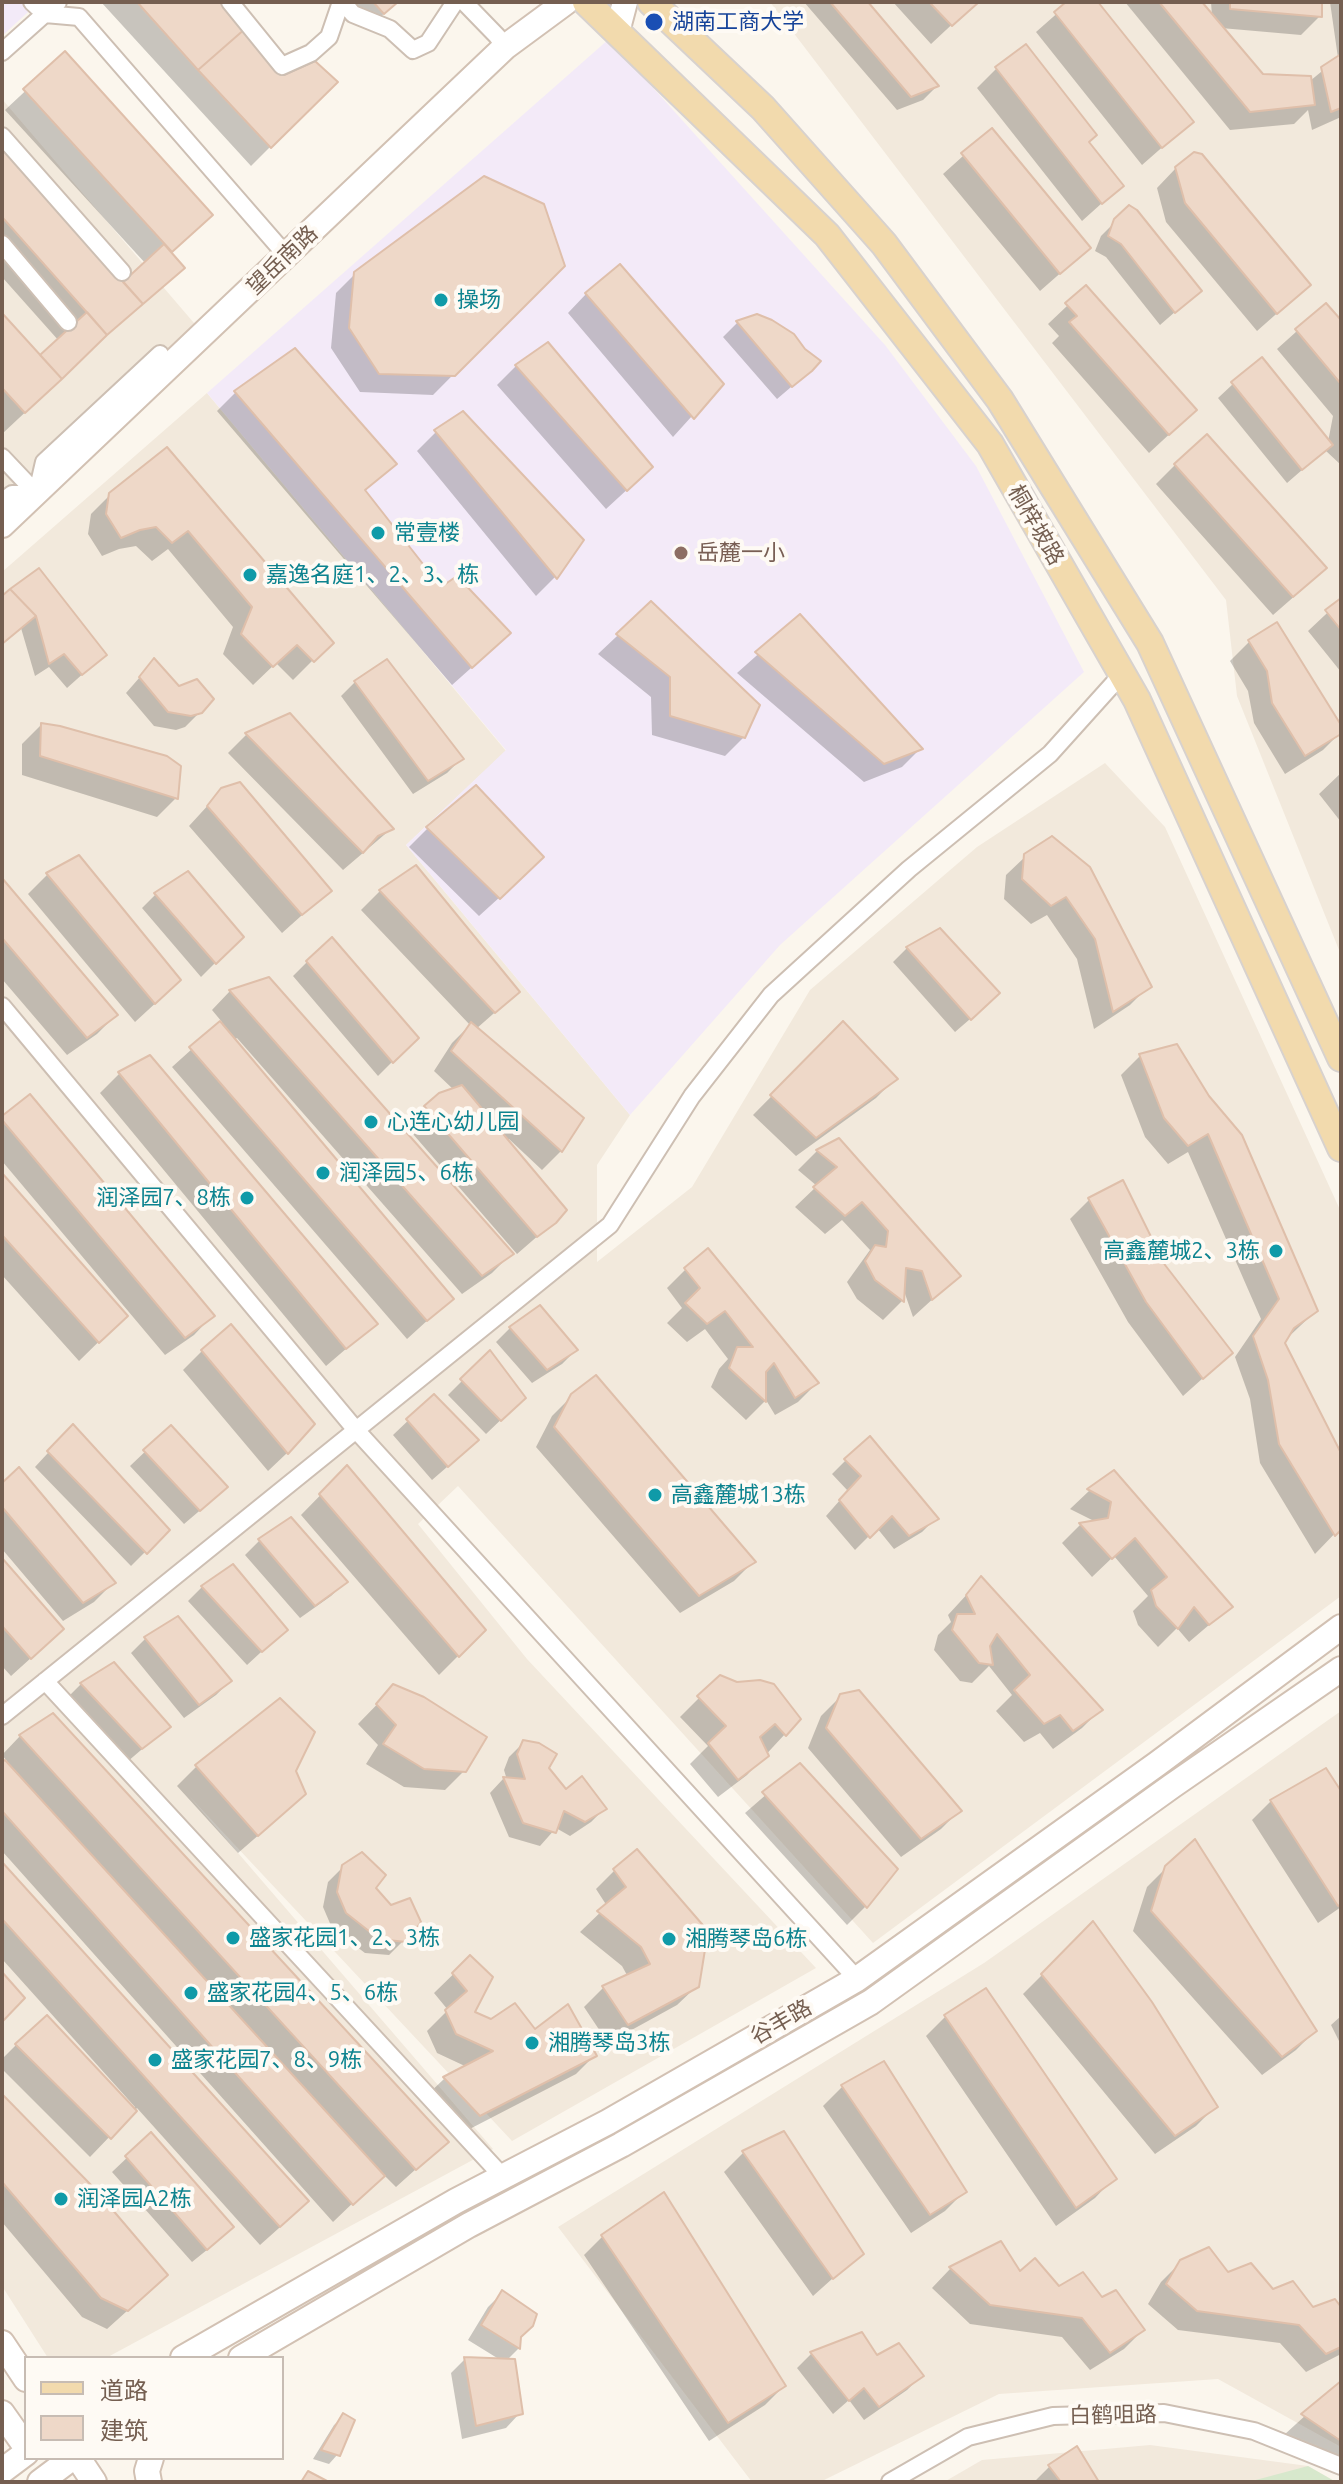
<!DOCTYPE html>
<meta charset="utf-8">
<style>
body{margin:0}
#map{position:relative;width:1343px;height:2484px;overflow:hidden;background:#fbf6ed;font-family:Ubuntu,"Noto Sans SC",sans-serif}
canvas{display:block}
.frame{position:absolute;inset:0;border:4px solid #755f51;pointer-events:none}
.legend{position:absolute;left:24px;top:2356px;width:260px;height:104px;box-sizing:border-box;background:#fefaf4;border:2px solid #c7bcb3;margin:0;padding:10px 14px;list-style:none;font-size:24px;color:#755f51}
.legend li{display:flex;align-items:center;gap:16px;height:40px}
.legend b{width:40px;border:2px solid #c7bcb3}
</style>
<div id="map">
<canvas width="1343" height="2484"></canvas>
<div class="frame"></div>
<ul class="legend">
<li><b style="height:10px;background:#f2daad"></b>道路</li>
<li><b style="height:22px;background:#eed8c8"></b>建筑</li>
</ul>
</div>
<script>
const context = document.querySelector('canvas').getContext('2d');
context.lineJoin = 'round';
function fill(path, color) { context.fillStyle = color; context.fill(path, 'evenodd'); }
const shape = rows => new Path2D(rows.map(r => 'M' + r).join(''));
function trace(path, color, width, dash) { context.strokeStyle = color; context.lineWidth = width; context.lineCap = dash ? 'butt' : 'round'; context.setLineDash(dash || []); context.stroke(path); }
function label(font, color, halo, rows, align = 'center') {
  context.font = font + ' Ubuntu,"Noto Sans SC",sans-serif'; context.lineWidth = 8; context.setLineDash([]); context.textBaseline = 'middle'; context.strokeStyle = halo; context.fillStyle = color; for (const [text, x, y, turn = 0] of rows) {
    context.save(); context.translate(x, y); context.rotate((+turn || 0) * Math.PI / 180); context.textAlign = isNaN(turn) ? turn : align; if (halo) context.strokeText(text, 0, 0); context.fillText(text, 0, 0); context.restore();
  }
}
fill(shape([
 [770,2,1341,2,1341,955,1237,696,1226,600],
 [2,99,200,330,2,504],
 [207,393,506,751,406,845,630,1115,597,1165,597,1262,692,1187,810,990,977,847,1105,763,1165,827,1341,1212,1341,1596,873,1943,458,1486,418,1524,527,1659,816,1968,512,2141,189,1796,493,2149,106,2358,48,2358,2,2286,2,572],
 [1341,1711,1341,2447,1218,2379,999,2394,820,2482,752,2482,558,2227,984,1963],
 [1150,2445,1308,2466,1336,2482,944,2482,982,2460]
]), '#f2e9dc');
fill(shape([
 [2,2,39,2,2,36],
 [609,39,885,345,976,466,1084,672,780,945,630,1115,406,845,506,750,207,393]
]), '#f3eaf8');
fill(shape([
 [1308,2466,1336,2482,1251,2482,1252,2481]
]), '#d7e8cc');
fill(shape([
 [101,2,218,2,283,77,335,82,251,166],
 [347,2,397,2,369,27],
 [804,2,865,2,937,86,923,100,897,110],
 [893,2,976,2,931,44],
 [1070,2,1095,2,1191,122,1142,165,1036,32],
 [1125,2,1200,2,1212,16,1211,2,1320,2,1320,16,1301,35,1221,28,1262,76,1310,81,1338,58,1330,2,1341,2,1341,117,1312,130,1308,110,1294,124,1230,130],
 [65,54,191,234,170,254,131,313,2,434,2,316,40,358,59,341,2,277,2,148,123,284,146,264,5,110],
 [996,69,1087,142,1121,186,1082,221,977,88],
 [992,130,1089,248,1040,291,943,174],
 [1176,168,1309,285,1257,331,1166,222,1157,188],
 [1129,208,1199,291,1160,325,1106,257,1095,251,1101,236],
 [562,265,433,395,360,392,331,348,336,293,355,274],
 [1086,288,1175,429,1149,453,1052,343,1059,336,1048,324],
 [586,294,721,384,673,437,568,313],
 [1326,305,1341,323,1341,465,1325,450,1287,483,1218,398,1233,384,1328,442,1333,416,1277,349],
 [757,316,811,370,777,399,723,337,737,323],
 [516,366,631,486,606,509,497,385],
 [236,392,394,463,364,492,489,652,452,685,217,411],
 [436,432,581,540,555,577,536,596,417,451],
 [167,450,331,642,293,680,276,663,253,685,223,654,233,627,168,549,152,561,136,546,119,549,102,556,88,534,91,514,110,495],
 [1175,465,1305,587,1273,615,1156,484],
 [11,591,104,655,67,688,49,667,35,676,21,628,2,645,2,599],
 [1341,600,1341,672,1308,631],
 [651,604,744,737,725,756,652,735,651,697,598,654],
 [800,617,921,748,902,767,864,782,737,673],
 [1276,625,1341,729,1341,732,1323,750,1285,774,1254,723,1248,691,1230,661,1249,642],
 [154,661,200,712,185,727,176,730,154,726,126,693],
 [355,682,461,759,447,773,413,794,341,696],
 [41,725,179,767,176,798,157,817,22,775,22,744],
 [247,734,391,829,343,870,228,753],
 [1341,773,1341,822,1319,794],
 [222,790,329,891,282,933,189,826],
 [428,828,523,876,479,916,409,847],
 [1026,856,1088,869,1149,986,1130,1005,1094,1029,1077,959,1047,915,1031,924,1004,899,1006,875],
 [78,858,160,999,135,1022,28,894,47,875],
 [415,867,518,992,476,1029,561,1151,542,1170,509,1139,507,1141,555,1221,517,1254,406,1126,440,1094,454,1090,434,1071,452,1043,470,1025,361,910,380,891],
 [2,881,116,1015,97,1034,67,1055,2,979],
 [156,894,241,937,201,977,142,908],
 [939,930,984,1007,955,1032,893,962,907,948],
 [307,962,416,1038,378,1076,293,976],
 [230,991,511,1254,492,1273,462,1294,237,1038,234,1040,452,1298,407,1339,172,1067,222,1022,212,1010],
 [843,1024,895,1079,876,1098,796,1156,753,1115],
 [1176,1046,1316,1311,1282,1343,1341,1454,1341,1527,1315,1554,1260,1463,1250,1399,1235,1357,1261,1319,1188,1152,1168,1164,1145,1137,1121,1075,1140,1056],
 [149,1057,375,1324,326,1366,100,1093,119,1074],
 [2,1118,212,1316,194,1335,165,1355,2,1161],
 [838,1141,958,1276,913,1317,903,1288,902,1301,883,1320,857,1299,847,1282,870,1250,842,1220,825,1234,795,1207,817,1186,798,1170,817,1151],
 [2,1176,125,1316,79,1361,2,1275],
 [1122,1183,1163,1266,1231,1353,1183,1396,1128,1322,1070,1219,1089,1200],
 [686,1269,817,1383,798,1402,775,1415,766,1400,746,1420,711,1387,719,1369,728,1359,705,1329,687,1342,667,1323,682,1308,667,1288],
 [510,1328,576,1350,562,1364,532,1383,496,1342],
 [202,1351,287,1453,268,1471,183,1370],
 [490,1353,509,1412,486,1434,448,1395],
 [434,1396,462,1454,432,1480,393,1435],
 [572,1396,753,1562,734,1581,680,1613,536,1447,552,1416],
 [171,1427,211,1501,184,1524,130,1466],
 [59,1441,167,1530,131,1566,35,1467],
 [846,1460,936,1518,922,1532,894,1549,877,1528,855,1550,826,1516,848,1491,832,1474],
 [347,1468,484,1630,439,1675,301,1515],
 [1114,1473,1230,1607,1189,1642,1177,1628,1158,1647,1138,1625,1133,1611,1148,1596,1114,1556,1092,1577,1062,1543,1080,1525,1096,1522,1070,1509,1089,1491],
 [2,1485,113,1583,94,1602,63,1621,2,1549],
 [291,1520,345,1582,331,1596,300,1618,245,1555,259,1541],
 [2,1561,42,1648,11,1676,2,1666],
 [232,1567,285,1630,247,1665,188,1601,202,1587],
 [981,1579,1100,1710,1082,1728,1053,1749,1040,1733,1024,1742,996,1711,1012,1695,989,1666,972,1683,960,1681,934,1650,938,1635,951,1622,948,1615],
 [177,1619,230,1681,216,1695,184,1718,131,1653,145,1639],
 [114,1664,168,1727,127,1762,67,1698,81,1684],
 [760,1682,785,1734,747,1775,718,1797,690,1764,708,1746,680,1717,699,1698,737,1684],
 [394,1687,465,1770,445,1790,404,1787,366,1764,378,1745,358,1724],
 [841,1696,960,1810,941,1829,901,1857,808,1748,821,1716],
 [280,1701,294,1771,284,1813,238,1853,177,1786,196,1767],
 [20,1736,446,2142,396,2187,383,2174,333,2222,2,1851,2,1764,7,1761,2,1755],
 [524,1742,566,1792,605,1808,591,1822,570,1836,556,1828,540,1846,509,1837,490,1793,503,1779,507,1780,504,1770,509,1757],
 [799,1766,866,1906,847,1925,745,1813],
 [1341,1795,1341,1907,1318,1923,1252,1820,1271,1801],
 [2,1865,288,2220,260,2245,137,2108,90,2157,2,2069,2,2059,16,2045,133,2109,135,2107,2,1959],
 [343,1867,374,1888,404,1940,389,1955,365,1953,332,1928,323,1907,328,1882],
 [1167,1867,1315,2031,1296,2050,1262,2075,1133,1931,1147,1887],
 [615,1870,697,1986,677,2005,608,2043,584,2007,603,1988,628,1977,622,1966,580,1932,607,1906,596,1889],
 [1093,1924,1215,2107,1196,2126,1155,2154,1023,1994],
 [470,1958,473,2012,491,2021,535,2032,595,2055,576,2074,460,2134,425,2097,444,2079,467,2067,437,2053,427,2031,448,2010,434,1993],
 [986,1991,1114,2178,1095,2198,1056,2226,926,2036,945,2017],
 [1341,2016,1341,2045,1331,2025],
 [842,2087,964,2192,945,2211,911,2233,823,2106],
 [2,2097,147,2293,107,2329,82,2317,2,2222],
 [783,2134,861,2253,813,2296,724,2172,743,2153],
 [151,2135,218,2241,192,2262,112,2172],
 [603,2236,784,2386,765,2405,709,2441,584,2255],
 [1001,2244,1019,2274,1101,2300,1143,2330,1124,2349,1090,2370,1062,2337,970,2324,932,2288,950,2269],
 [1181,2262,1227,2275,1312,2310,1341,2311,1341,2354,1306,2372,1280,2343,1178,2330,1148,2304,1161,2282],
 [502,2293,519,2337,518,2349,506,2361,520,2413,506,2428,462,2439,451,2373,465,2359,502,2361,468,2340,488,2307],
 [861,2334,876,2358,921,2376,907,2390,864,2420,849,2400,833,2414,797,2368,811,2354],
 [1341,2383,1341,2472,1284,2435],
 [344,2416,338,2454,329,2464,313,2459,334,2425],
 [1076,2449,1097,2482,1034,2482,1049,2467]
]), '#0003');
const building = shape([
 [137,2,223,2,246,28,198,70,137,2],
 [373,2,398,2,384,14,373,2],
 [830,2,868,2,939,86,911,97,830,2],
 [929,2,979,2,952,26,929,2],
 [1066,2,1098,2,1194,122,1162,148,1054,12,1066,2],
 [1159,2,1202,2,1263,74,1311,76,1315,105,1250,112,1159,2],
 [1230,2,1322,2,1322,17,1230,9,1230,2],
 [246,28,284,75,315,61,338,82,271,148,198,70,246,28],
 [1026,44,1097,135,1089,142,1124,186,1102,204,995,67,1026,44],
 [65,51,213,215,172,252,23,89,65,51],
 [1341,54,1341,108,1331,112,1321,67,1341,54],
 [992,128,1091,248,1060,274,961,153,992,128],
 [2,145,143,304,107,335,2,217,2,145],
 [1194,152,1202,154,1311,285,1277,314,1185,203,1175,167,1194,152],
 [484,176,544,204,565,266,455,376,379,374,349,328,354,272,484,176],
 [1129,205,1137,210,1202,291,1175,313,1121,244,1108,236,1114,219,1129,205],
 [164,244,185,268,143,304,123,282,164,244],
 [620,264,724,384,694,419,585,293,620,264],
 [1086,285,1197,410,1169,435,1069,322,1077,316,1065,303,1086,285],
 [1326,303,1341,320,1341,384,1295,329,1326,303],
 [87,312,107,335,62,379,40,355,87,312],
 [2,313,62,379,25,413,2,388,2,313],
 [757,314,772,320,794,334,805,349,821,361,812,371,792,387,736,321,757,314],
 [548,342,653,467,627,491,515,365,548,342],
 [295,348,397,464,365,490,441,587,457,576,511,633,472,668,234,391,295,348],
 [1262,357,1333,445,1302,470,1231,382,1262,357],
 [463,411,584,540,557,579,434,430,463,411],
 [1207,434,1327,568,1293,597,1174,464,1207,434],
 [167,447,334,643,314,662,297,645,273,667,241,634,252,607,188,531,172,543,156,527,140,530,121,538,106,514,109,493,167,447],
 [39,568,107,655,82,675,64,654,49,664,36,616,10,589,39,568],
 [10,589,36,616,2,644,2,596,10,589],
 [1341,598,1341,630,1325,610,1341,598],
 [651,601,760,705,745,738,670,716,670,677,616,634,651,601],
 [800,614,923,749,884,764,755,652,800,614],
 [1277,622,1341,725,1341,734,1305,756,1272,703,1267,671,1248,640,1277,622],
 [154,658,179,686,197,679,214,699,202,713,191,716,168,712,139,677,154,658],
 [387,659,464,759,428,781,354,681,387,659],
 [290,713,394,829,378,836,363,853,245,733,290,713],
 [41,723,60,726,167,756,181,766,178,799,40,756,41,723],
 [240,782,332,891,302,915,207,806,221,788,240,782],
 [476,785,544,857,500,899,426,827,476,785],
 [1052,836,1090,867,1152,987,1113,1012,1095,939,1066,897,1051,906,1022,879,1024,854,1052,836],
 [79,855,181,980,155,1004,46,873,79,855],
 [416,865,520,992,495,1013,379,890,416,865],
 [188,871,244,937,216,964,154,893,188,871],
 [2,878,118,1015,87,1038,2,938,2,878],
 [940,928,1000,993,971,1020,906,947,940,928],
 [332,937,419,1038,393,1063,306,961,332,937],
 [269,977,514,1254,482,1276,229,990,269,977],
 [220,1021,454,1299,427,1321,189,1047,220,1021],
 [843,1021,898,1079,816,1138,770,1095,843,1021],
 [471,1022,584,1118,562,1152,451,1051,471,1022],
 [1177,1044,1209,1096,1242,1135,1318,1311,1294,1328,1285,1343,1341,1453,1341,1530,1335,1536,1279,1444,1268,1380,1253,1336,1279,1299,1208,1134,1188,1146,1164,1118,1139,1054,1177,1044],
 [150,1055,378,1324,346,1349,118,1072,150,1055],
 [462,1085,567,1210,556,1223,537,1237,424,1106,439,1093,462,1085],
 [30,1094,215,1316,185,1338,2,1120,2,1116,30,1094],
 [839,1138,961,1276,932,1300,922,1271,906,1268,904,1302,875,1280,865,1261,875,1245,886,1247,888,1231,862,1202,845,1216,813,1187,837,1167,816,1150,839,1138],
 [2,1173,128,1316,99,1343,2,1235,2,1173],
 [1123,1180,1165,1265,1233,1353,1203,1379,1146,1302,1088,1198,1123,1180],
 [708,1248,819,1383,795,1398,774,1363,766,1372,766,1402,729,1368,737,1347,753,1347,725,1311,707,1324,685,1303,700,1288,684,1268,708,1248],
 [540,1305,578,1350,547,1370,509,1327,540,1305],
 [231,1324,315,1424,288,1454,201,1350,231,1324],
 [490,1350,526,1398,501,1421,460,1379,490,1350],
 [596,1375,756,1562,699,1596,554,1427,571,1394,596,1375],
 [434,1394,479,1440,448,1467,406,1419,434,1394],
 [73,1424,170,1530,147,1554,47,1451,73,1424],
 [171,1425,228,1487,200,1511,143,1450,171,1425],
 [870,1436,939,1519,909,1536,892,1516,870,1538,839,1500,861,1476,844,1459,870,1436],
 [347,1465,486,1630,459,1657,319,1494,347,1465],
 [19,1467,116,1583,83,1603,2,1507,2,1483,19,1467],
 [1114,1470,1233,1607,1209,1625,1194,1607,1178,1629,1156,1606,1151,1590,1167,1577,1135,1538,1112,1559,1079,1523,1108,1518,1111,1502,1087,1489,1114,1470],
 [291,1517,348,1582,315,1606,258,1539,291,1517],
 [2,1558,64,1629,31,1659,2,1626,2,1558],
 [233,1564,288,1630,262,1652,201,1586,233,1564],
 [981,1576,1103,1710,1073,1731,1060,1715,1044,1724,1014,1690,1030,1675,997,1634,990,1646,993,1665,979,1663,952,1630,957,1614,975,1614,966,1595,981,1576],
 [178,1616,232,1681,199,1705,144,1637,178,1616],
 [114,1662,171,1727,142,1749,80,1683,114,1662],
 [720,1675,737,1682,760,1680,774,1684,801,1719,786,1736,775,1724,760,1737,769,1756,738,1780,708,1743,726,1726,697,1696,720,1675],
 [393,1684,424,1697,487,1737,466,1772,424,1769,383,1744,396,1725,376,1704,393,1684],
 [859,1690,962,1811,921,1839,826,1728,840,1694,859,1690],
 [280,1698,315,1732,296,1771,306,1794,258,1836,195,1765,280,1698],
 [53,1713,449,2142,416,2170,19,1735,53,1713],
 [523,1740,539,1743,557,1754,549,1768,566,1789,582,1776,607,1809,585,1822,564,1811,556,1833,523,1823,503,1777,525,1779,517,1754,523,1740],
 [5,1760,385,2176,353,2205,2,1811,2,1762,5,1760],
 [800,1763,898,1869,867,1908,762,1792,800,1763],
 [1326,1768,1341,1791,1341,1904,1338,1906,1270,1800,1326,1768],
 [1195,1839,1317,2031,1282,2057,1151,1911,1165,1866,1195,1839],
 [637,1849,708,1931,699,1987,628,2025,602,1986,650,1964,641,1947,597,1911,626,1887,613,1869,637,1849],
 [362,1852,386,1875,376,1888,391,1905,410,1898,421,1922,406,1942,379,1939,346,1913,337,1892,342,1865,362,1852],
 [2,1862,309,2201,280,2227,2,1919,2,1862],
 [1093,1921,1152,2002,1218,2107,1175,2136,1041,1974,1093,1921],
 [470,1955,493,1977,475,2012,491,2019,515,2003,535,2029,568,2004,597,2056,480,2116,443,2077,493,2051,456,2034,445,2010,467,1991,452,1973,470,1955],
 [2,1972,25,1998,2,2022,2,1972],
 [986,1988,1117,2179,1076,2208,944,2015,986,1988],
 [47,2015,137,2111,111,2139,15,2044,47,2015],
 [884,2061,967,2192,930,2215,841,2085,884,2061],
 [2,2094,94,2188,168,2275,128,2311,101,2298,2,2182,2,2094],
 [784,2131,864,2254,833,2279,742,2151,784,2131],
 [151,2132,234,2227,207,2250,125,2156,151,2132],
 [664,2192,786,2386,728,2423,601,2235,664,2192],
 [1001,2241,1020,2271,1035,2258,1059,2286,1083,2272,1102,2297,1116,2290,1145,2330,1110,2353,1082,2318,990,2305,949,2267,1001,2241],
 [1209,2247,1228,2272,1251,2263,1273,2289,1293,2281,1313,2307,1335,2299,1341,2307,1341,2347,1326,2354,1299,2325,1197,2311,1166,2284,1180,2260,1209,2247],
 [502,2290,537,2314,533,2326,521,2337,520,2349,481,2325,502,2290],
 [862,2332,877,2355,899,2343,924,2376,879,2407,864,2388,849,2401,810,2352,862,2332],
 [464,2357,515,2359,523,2414,476,2426,464,2357],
 [1341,2381,1341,2441,1301,2414,1341,2381],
 [343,2413,355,2420,340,2456,321,2450,343,2413],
 [1077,2446,1099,2482,1061,2482,1048,2465,1077,2446],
 [308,2471,329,2482,301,2482,308,2471]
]);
fill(building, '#eed8c8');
trace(building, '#dfbfaa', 2);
const street = shape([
 [32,2,45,14,79,17,286,255],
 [230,2,282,66,311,53,329,37,341,2],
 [343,2,353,14,390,29,413,50,428,43,455,2],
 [464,2,497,36,505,47],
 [2,52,58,2],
 [2,136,122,272],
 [2,244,68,322],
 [2,457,37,494],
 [38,488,44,462,160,354],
 [2,502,12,494,37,494],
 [2,1006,356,1430,857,1979],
 [45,1681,503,2177],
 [2,1716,610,1225,692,1096,771,995,909,869,1050,754,1122,674],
 [890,2482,968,2437,1053,2416,1164,2413,1254,2431,1341,2466]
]);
const secondary = shape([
 [617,32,625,2],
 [2,525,505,47,566,2],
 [2,2343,26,2379],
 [183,2358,456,2201,608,2122,857,1979,1157,1764,1341,1627],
 [241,2358,469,2225,621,2145,871,2002,1172,1786,1341,1669],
 [2,2413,26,2447],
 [78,2458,94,2482],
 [2,2471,26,2453],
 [40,2482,72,2458],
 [149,2482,147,2471,151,2458]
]);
const primary = shape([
 [586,2,827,235,990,444,1137,700,1341,1148],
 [651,2,763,108,884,244,1000,400,1150,643,1341,1058]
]);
trace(street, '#cdbfb3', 20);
trace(secondary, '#d2c1b3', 28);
trace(primary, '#d8d2ce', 30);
trace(street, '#fff', 16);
trace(secondary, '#fff', 24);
trace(primary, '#f2daad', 26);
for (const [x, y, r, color] of [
 [654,22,10,"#1a4fb4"],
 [441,300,8,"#0f9aa8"],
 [378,533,8,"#0f9aa8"],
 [681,553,8,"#8d6e63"],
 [250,575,8,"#0f9aa8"],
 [371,1122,8,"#0f9aa8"],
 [323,1173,8,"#0f9aa8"],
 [247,1198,8,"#0f9aa8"],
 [1276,1251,8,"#0f9aa8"],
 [655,1495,8,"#0f9aa8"],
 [233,1938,8,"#0f9aa8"],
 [669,1939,8,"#0f9aa8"],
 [191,1993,8,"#0f9aa8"],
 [532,2043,8,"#0f9aa8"],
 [155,2060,8,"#0f9aa8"],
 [61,2199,8,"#0f9aa8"]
]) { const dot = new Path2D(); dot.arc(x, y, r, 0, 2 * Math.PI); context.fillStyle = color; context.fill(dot); trace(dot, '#fefaf4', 3); }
label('22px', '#164399', '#fefaf4', [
 ["湖南工商大学",672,22]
], 'left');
label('22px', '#755f51', '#fefaf4', [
 ["望岳南路",282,260,-44],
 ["桐梓坡路",1036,525,60],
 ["谷丰路",781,2022,-30],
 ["白鹤咀路",1113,2415,-1]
]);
label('22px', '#0d838f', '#fefaf4', [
 ["操场",457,300],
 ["常壹楼",394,533],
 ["嘉逸名庭1、2、3、栋",266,575],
 ["心连心幼儿园",387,1122],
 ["润泽园5、6栋",339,1173],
 ["润泽园7、8栋",231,1198,"right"],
 ["高鑫麓城2、3栋",1260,1251,"right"],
 ["高鑫麓城13栋",671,1495],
 ["盛家花园1、2、3栋",249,1938],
 ["湘腾琴岛6栋",685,1939],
 ["盛家花园4、5、6栋",207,1993],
 ["湘腾琴岛3栋",548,2043],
 ["盛家花园7、8、9栋",171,2060],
 ["润泽园A2栋",77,2199]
], 'left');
label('22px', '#785e54', '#fefaf4', [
 ["岳麓一小",697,553]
], 'left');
</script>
